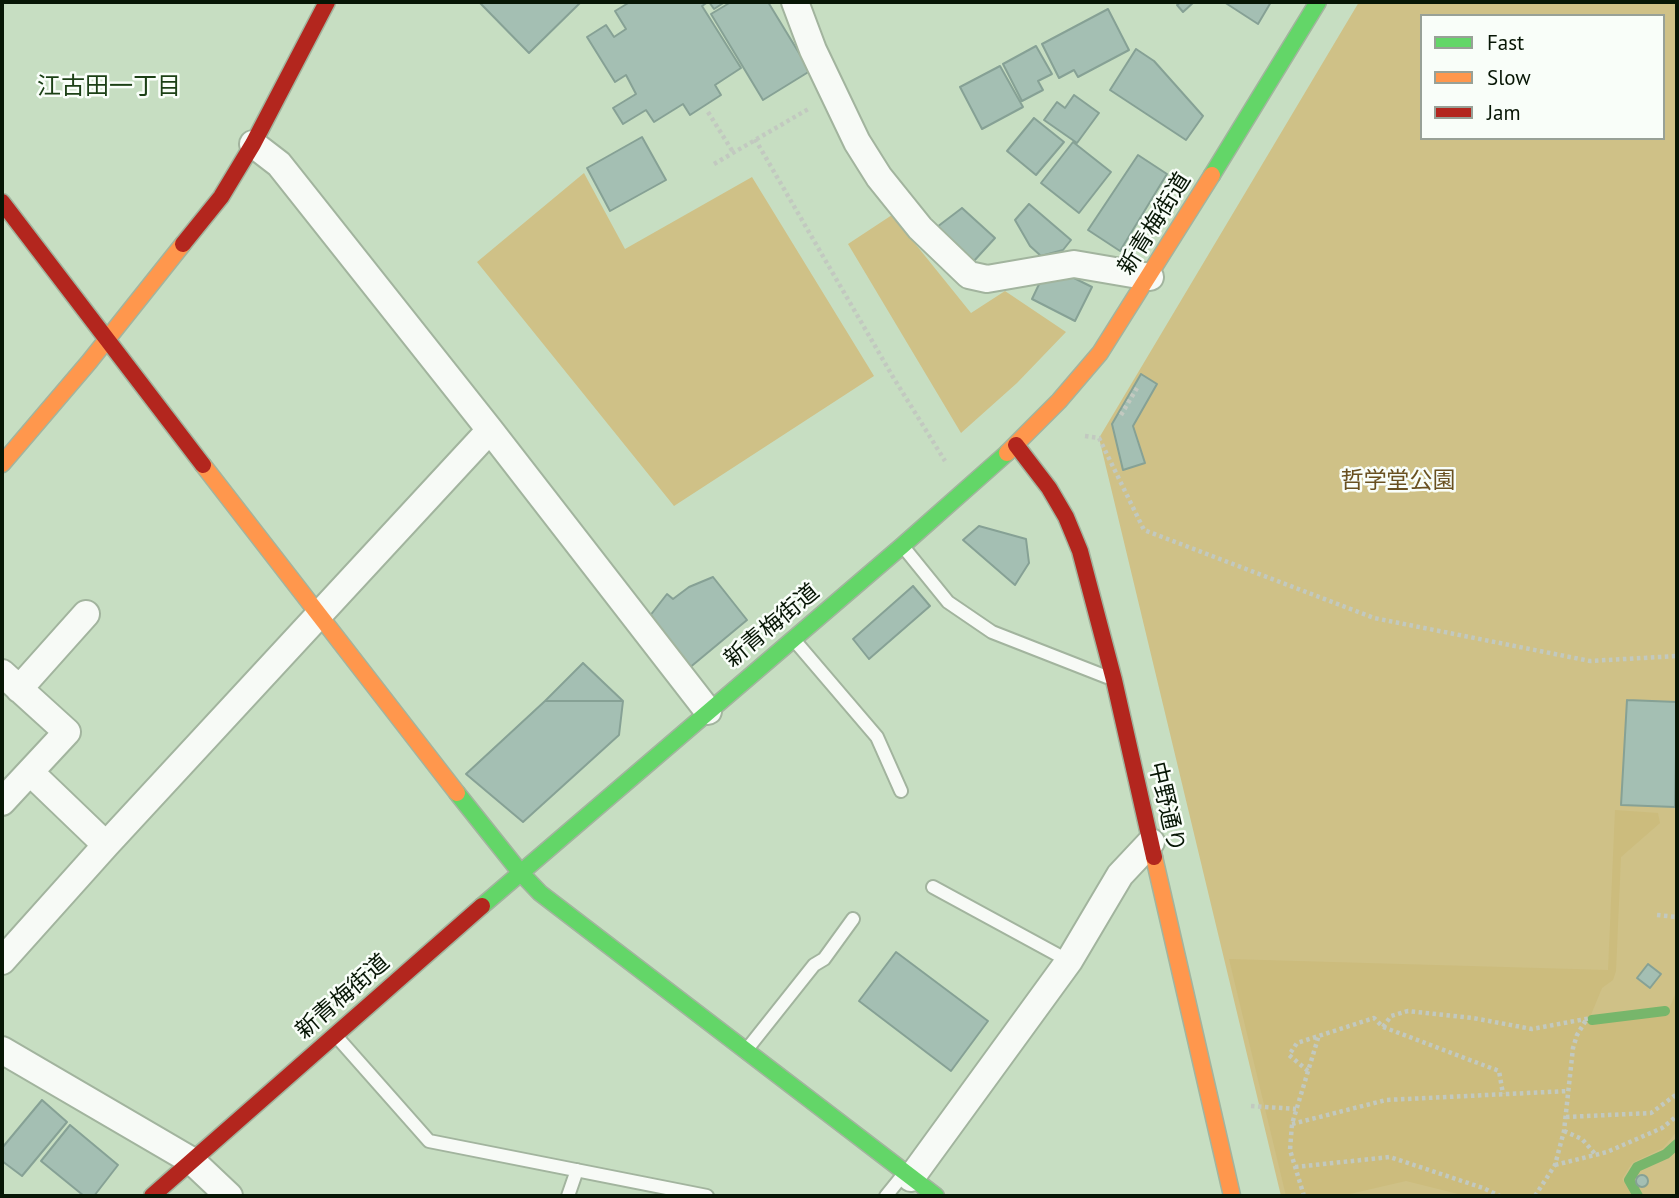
<!DOCTYPE html>
<meta charset="utf-8">
<style>
body{margin:0}
#map{position:relative;width:1679px;height:1198px;overflow:hidden;background:#c7dec2;font-family:"PT Sans",sans-serif}
canvas{display:block}
.frame{position:absolute;inset:0;border:4px solid #071605;pointer-events:none}
.legend{position:absolute;left:1420px;top:14px;width:245px;height:126px;box-sizing:border-box;background:#f9fef9;border:2px solid #98a197;margin:0;padding:9px 12px;list-style:none;font-size:21px;color:#071605}
.legend li{display:flex;align-items:center;gap:14px;height:35px}
.legend b{width:35px;border:2px solid #98a197}
</style>
<div id="map">
<canvas width="1679" height="1198"></canvas>
<div class="frame"></div>
<ul class="legend">
<li><b style="height:9px;background:#63d668"></b>Fast</li>
<li><b style="height:9px;background:#ff974d"></b>Slow</li>
<li><b style="height:9px;background:#b3261e"></b>Jam</li>
</ul>
</div>
<script>
const context = document.querySelector('canvas').getContext('2d');
context.lineJoin = 'round';
function fill(path, color) { context.fillStyle = color; context.fill(path, 'evenodd'); }
const shape = rows => new Path2D(rows.map(r => 'M' + r).join(''));
function trace(path, color, width, dash) { context.strokeStyle = color; context.lineWidth = width; context.lineCap = dash ? 'butt' : 'round'; context.setLineDash(dash || []); context.stroke(path); }
function label(font, color, halo, rows, align = 'center') {
  context.font = font + ' "PT Sans","Noto Sans JP",sans-serif'; context.lineWidth = 5; context.setLineDash([]); context.textBaseline = 'middle'; context.strokeStyle = halo; context.fillStyle = color; for (const [text, x, y, turn = 0] of rows) {
    context.save(); context.translate(x, y); context.rotate((+turn || 0) * Math.PI / 180); context.textAlign = isNaN(turn) ? turn : align; if (halo) context.strokeText(text, 0, 0); context.fillText(text, 0, 0); context.restore();
  }
}
fill(shape([
 [1359,2,1677,2,1677,1196,1281,1196,1099,438],
 [1422,16,1663,16,1663,138,1422,138],
 [584,173,625,249,752,177,874,376,674,506,477,262],
 [892,215,971,313,1005,291,1066,332,1017,383,961,433,848,244]
]), '#cfc187');
fill(shape([
 [1615,810,1658,813,1660,823,1621,857,1616,971,1613,980,1602,988,1588,1022,1667,1014,1677,990,1677,1131,1663,1148,1632,1163,1622,1179,1632,1196,1466,1196,1406,1181,1341,1196,1286,1196,1229,959,1608,970]
]), '#ccbc7d');
trace(shape([
 [1592,1020,1665,1011],
 [1638,1196,1629,1180,1637,1167,1666,1154,1677,1144]
]), '#77b66b', 10);
const building = shape([
 [481,2,581,2,529,53,480,3,481,2],
 [630,2,708,2,702,6,741,68,715,85,721,95,690,115,683,104,654,122,646,110,623,124,613,108,636,94,626,75,615,82,587,37,606,25,614,37,626,29,615,11,630,2],
 [709,2,725,2,714,9,709,2],
 [731,2,768,2,810,71,763,100,711,14,731,2],
 [1181,2,1194,2,1183,12,1177,5,1181,2],
 [1224,2,1271,2,1258,24,1224,2],
 [1108,9,1129,50,1078,77,1074,70,1059,78,1042,44,1108,9],
 [1036,46,1052,74,1038,81,1043,90,1022,101,1003,64,1036,46],
 [1136,49,1154,61,1203,116,1186,140,1110,90,1136,49],
 [1000,66,1023,107,982,129,960,87,1000,66],
 [1074,95,1099,113,1077,143,1044,120,1057,102,1065,108,1074,95],
 [1034,118,1064,142,1036,175,1007,151,1034,118],
 [642,137,666,180,610,211,587,168,642,137],
 [1073,142,1111,172,1079,213,1041,183,1073,142],
 [1138,155,1167,174,1120,251,1088,230,1138,155],
 [1029,204,1071,240,1063,250,1041,256,1030,246,1015,220,1029,204],
 [962,208,995,238,973,262,937,227,962,208],
 [1068,275,1092,287,1075,321,1032,299,1042,278,1068,275],
 [1141,374,1157,384,1133,426,1145,463,1123,470,1112,424,1141,374],
 [979,526,1026,539,1029,563,1015,585,963,540,979,526],
 [713,577,747,620,688,669,649,617,667,594,673,599,689,587,713,577],
 [913,586,930,606,869,659,853,639,913,586],
 [583,663,623,701,545,701,583,663],
 [1627,700,1677,702,1675,807,1621,805,1627,700],
 [545,701,623,701,619,735,523,822,466,774,545,701],
 [896,952,988,1021,951,1071,859,1001,896,952],
 [1648,964,1661,974,1650,988,1637,978,1648,964],
 [42,1100,67,1122,22,1176,2,1161,2,1148,42,1100],
 [70,1125,118,1165,94,1196,84,1196,41,1161,70,1125],
 '1636 1181a6 6 0 1 1 12 0a6 6 0 1 1-12 0Z'
]);
fill(building, '#a4bfb3');
trace(building, '#86a195', 2);
const lane = shape([
 [905,549,948,602,992,632,1107,677],
 [795,641,877,737,901,791],
 [933,887,1069,961],
 [337,1037,429,1141,707,1196],
 [748,1048,814,965,824,959,853,919],
 [568,1196,577,1170],
 [886,1196,903,1175]
]);
const street = shape([
 [795,2,813,50,857,142,879,177,920,228,969,275,987,279,1074,264,1150,277],
 [253,144,279,164,490,430,708,711],
 [2,673,67,732,2,802],
 [19,689,86,614],
 [30,772,106,845],
 [2,961,106,845,490,430],
 [2,1050,192,1161,229,1196],
 [911,1178,1069,961,1120,875,1151,842]
]);
const fast = shape([
 [1212,175,1318,2],
 [457,793,520,872,540,893,936,1196],
 [482,906,902,546,1007,453]
]);
const slow = shape([
 [1007,453,1059,401,1100,353,1212,175],
 [2,464,89,362,183,244],
 [203,465,457,793],
 [1154,857,1232,1196]
]);
const jam = shape([
 [2,202,203,465],
 [183,244,221,197,253,144,327,2],
 [1016,445,1049,488,1066,517,1080,551,1114,680,1154,857],
 [152,1196,482,906]
]);
trace(lane, '#a2b49e', 16);
trace(street, '#a2b49e', 30);
trace(fast, '#a2b49e', 19);
trace(slow, '#a2b49e', 19);
trace(jam, '#a2b49e', 19);
trace(shape([
 [708,112,733,152],
 [755,139,893,377,945,461],
 [714,164,810,108],
 [1121,415,1137,388],
 [1085,436,1099,438,1144,530,1374,618,1590,661,1677,656],
 [1657,915,1677,917],
 [1383,1027,1391,1016,1408,1011,1473,1018,1532,1029,1591,1018],
 [1308,1071,1289,1055,1297,1043,1374,1018,1383,1027,1499,1071,1503,1094],
 [1251,1106,1296,1109],
 [1566,1117,1651,1113,1677,1094],
 [1292,1124,1386,1100,1568,1091],
 [1564,1131,1582,1139,1596,1155],
 [1555,1165,1607,1152,1662,1128,1677,1116],
 [1295,1167,1390,1157,1483,1188,1500,1196],
 [1304,1196,1290,1150,1292,1124,1319,1035],
 [1535,1196,1555,1165,1564,1131,1573,1048,1577,1035,1586,1020]
]), '#c2c9c0', 4.5, [3.5, 3.5]);
trace(lane, '#f7faf6', 12);
trace(street, '#f7faf6', 26);
trace(fast, '#63d668', 16);
trace(slow, '#ff974d', 16);
trace(jam, '#b3261e', 16);
label('23px', '#071605', '#f9fef9', [
 ["新青梅街道",1155,224,-58],
 ["新青梅街道",772,626,-40],
 ["中野通り",1166,807,77],
 ["新青梅街道",343,997,-41]
]);
label('23px', '#695020', '#f9fef9', [
 ["哲学堂公園",1398,481]
]);
label('24px', '#1c4016', '#f9fef9', [
 ["江古田一丁目",109,87]
]);
</script>
